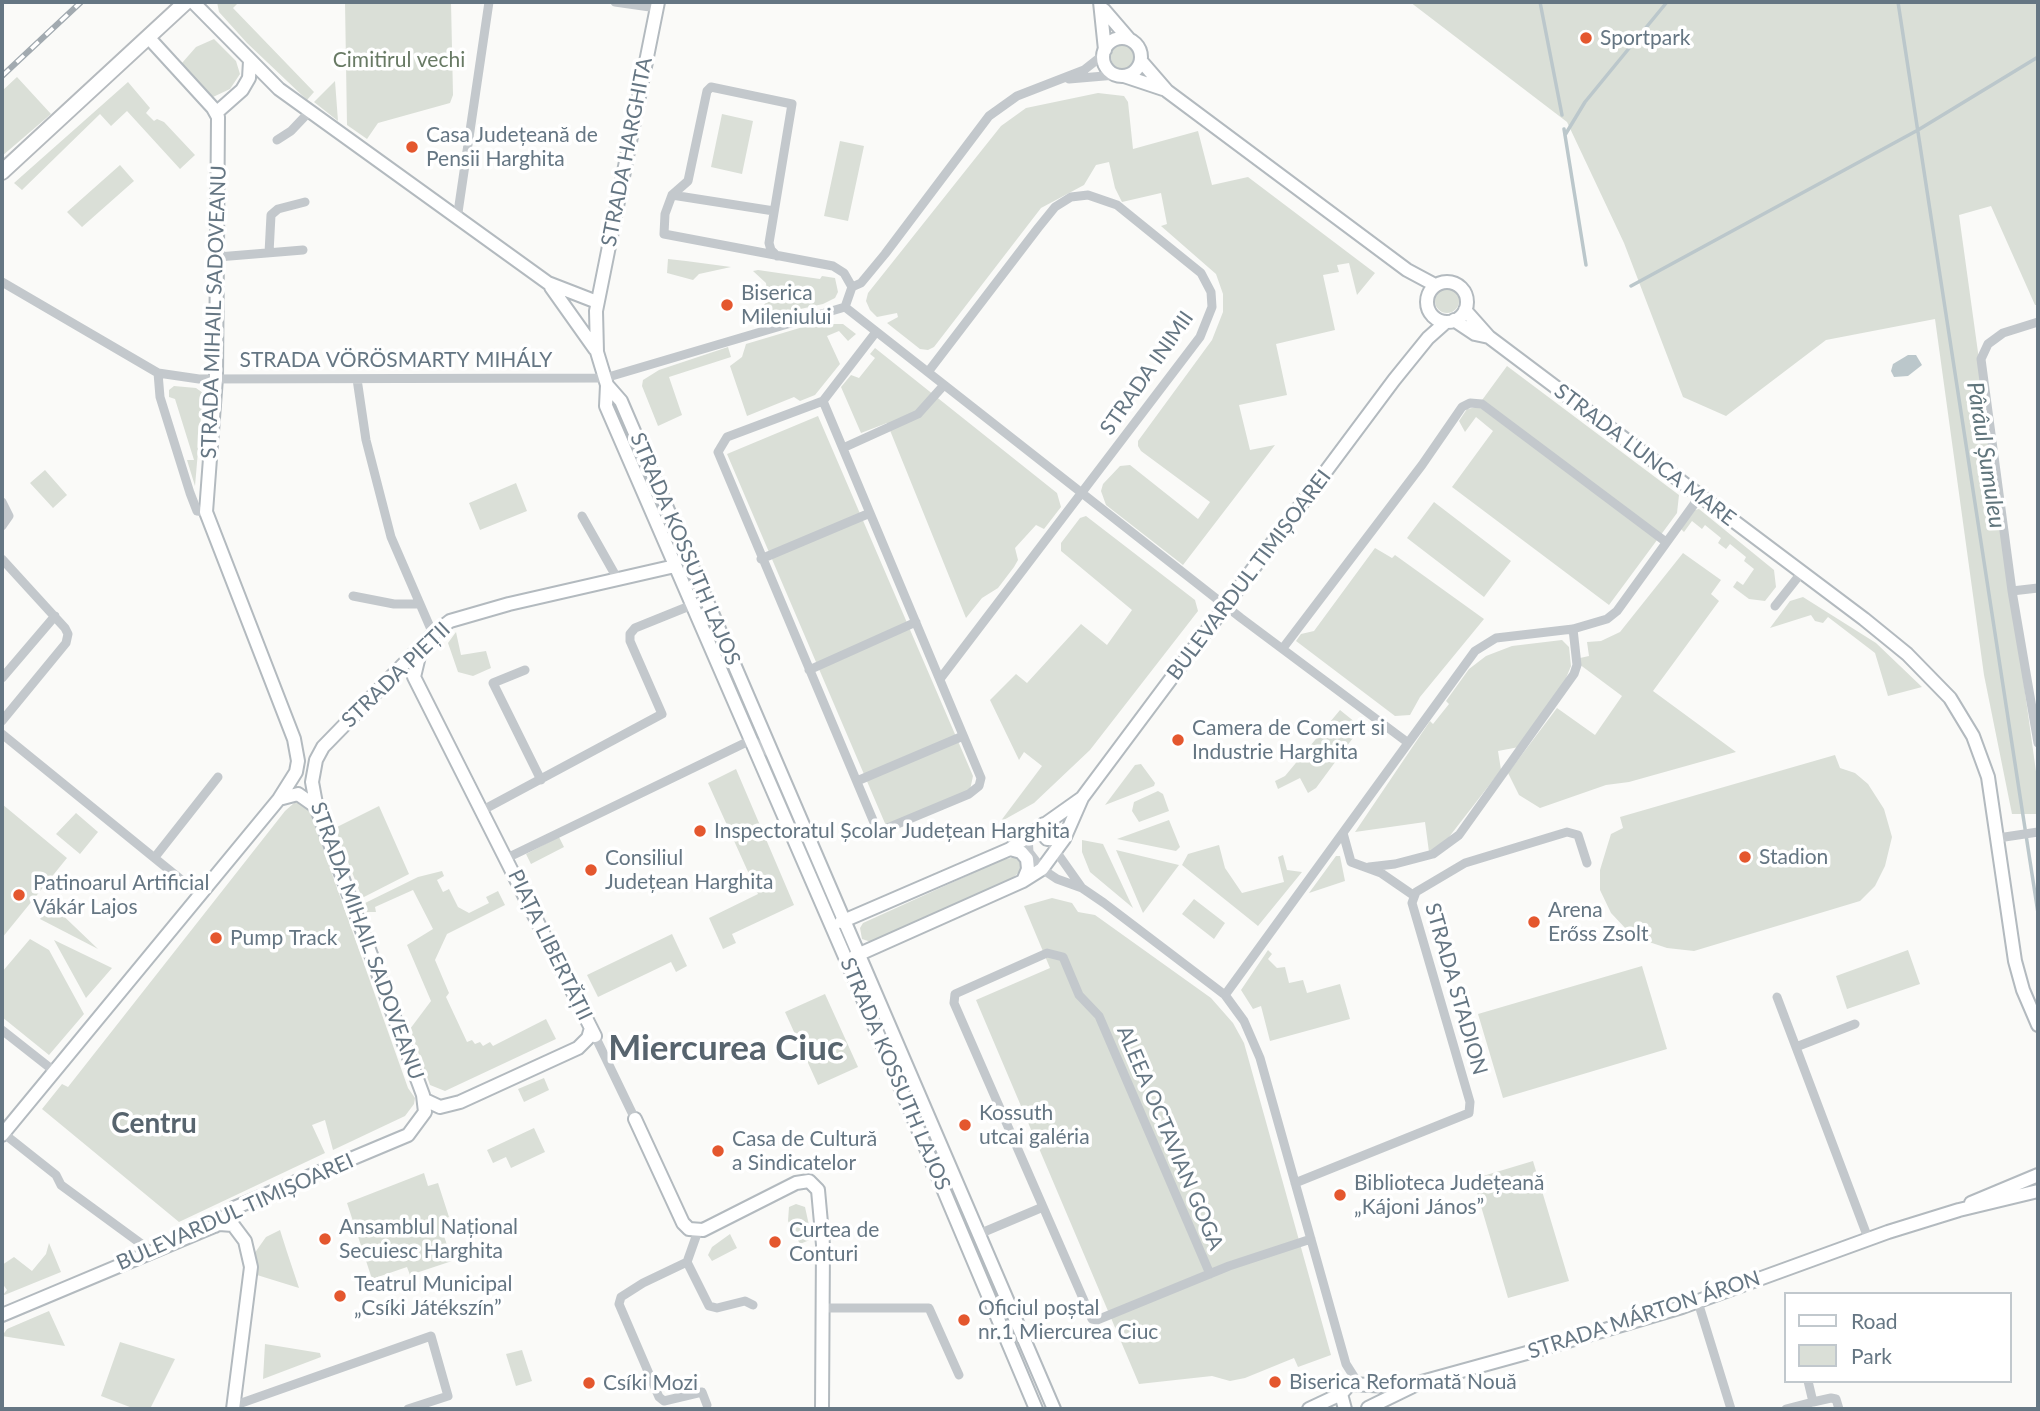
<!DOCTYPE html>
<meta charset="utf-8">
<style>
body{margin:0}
#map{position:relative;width:2040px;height:1411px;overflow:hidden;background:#fafaf8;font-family:Lato,sans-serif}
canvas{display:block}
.frame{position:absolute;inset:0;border:4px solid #657683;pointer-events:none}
.legend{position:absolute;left:1784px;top:1292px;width:228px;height:91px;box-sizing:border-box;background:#fff;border:2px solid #c1c8cd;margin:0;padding:9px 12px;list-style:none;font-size:21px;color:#657683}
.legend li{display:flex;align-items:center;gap:14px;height:35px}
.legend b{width:35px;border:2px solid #c1c8cd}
</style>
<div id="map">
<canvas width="2040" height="1411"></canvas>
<div class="frame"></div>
<ul class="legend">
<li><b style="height:9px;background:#fff"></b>Road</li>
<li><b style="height:19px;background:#dadfd7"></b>Park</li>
</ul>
</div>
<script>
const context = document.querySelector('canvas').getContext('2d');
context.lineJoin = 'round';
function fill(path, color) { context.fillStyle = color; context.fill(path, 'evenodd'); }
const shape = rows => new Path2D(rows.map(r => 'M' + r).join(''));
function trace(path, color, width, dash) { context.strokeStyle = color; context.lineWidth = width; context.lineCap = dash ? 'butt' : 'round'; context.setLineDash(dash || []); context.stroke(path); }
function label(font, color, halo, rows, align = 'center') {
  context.font = font + ' Lato,sans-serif'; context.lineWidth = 7; context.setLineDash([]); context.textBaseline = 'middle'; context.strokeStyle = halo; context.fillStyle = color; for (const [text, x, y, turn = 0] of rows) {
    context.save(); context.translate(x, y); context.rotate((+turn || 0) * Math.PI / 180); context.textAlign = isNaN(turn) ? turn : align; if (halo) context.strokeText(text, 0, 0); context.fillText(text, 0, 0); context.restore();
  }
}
fill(shape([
 [217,2,239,2,233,8,314,92,307,100,247,43,219,12],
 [345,2,451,2,453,95,450,103,378,123,367,139,347,125],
 [1410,2,2038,2,2038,305,2035,305,1991,206,1959,215,2038,786,2038,814,2012,814,1984,675,1935,319,1826,340,1726,416,1683,397,1624,243,1567,122],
 [214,39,236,61,240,74,230,89,213,97,207,96,183,68,182,63,196,47],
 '1111 57a12 12 0 1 1 24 0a12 12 0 1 1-24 0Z',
 [17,77,51,114,2,156,2,91],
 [335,81,338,121,314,102],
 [128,82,150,108,146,113,154,121,157,119,164,122,195,155,180,169,127,111,111,126,100,114,22,190,14,183],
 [1098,93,1124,96,1128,102,1133,149,1198,131,1212,185,1248,177,1375,273,1357,295,1349,263,1337,265,1339,272,1323,275,1335,330,1276,344,1287,395,1239,405,1250,450,1275,445,1183,565,1106,505,1101,491,1103,484,1120,466,1130,465,1198,519,1210,502,1141,451,1138,446,1138,441,1212,340,1223,312,1223,294,1216,274,1161,226,1167,224,1161,193,1122,202,1115,188,1109,162,1096,165,1084,185,1041,208,934,347,928,350,920,349,887,323,898,317,897,313,877,317,870,310,866,301,868,293,1001,126,1026,108],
 [722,114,753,121,742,174,711,167],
 [840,141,864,146,848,221,824,216],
 [120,165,134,181,82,227,67,212],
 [668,259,686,261,731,267,699,274,693,280,667,273],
 [758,270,820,279,822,276,835,278,838,292,835,298,823,304,755,319,768,299,766,283,753,271],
 '1435 301a12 12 0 1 1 24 0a12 12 0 1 1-24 0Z',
 [813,324,843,324,856,334,848,341,839,331,827,336,840,364,815,395,800,401,794,397,747,416,730,366,742,357,746,344],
 [728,347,731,357,669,377,682,415,658,426,642,386,643,380,659,370],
 [875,348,1057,493,1061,507,1044,529,1036,525,1015,548,1018,560,1014,567,998,588,982,598,966,618,887,423,861,433,841,387,851,375,859,378,875,358,870,354],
 [1507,366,1679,495,1677,513,1609,605,1452,487,1493,431,1476,417,1465,432,1459,421,1467,409,1477,407],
 [174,386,196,388,203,393,195,486,187,460,194,460,175,399,169,397,169,390],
 [818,416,973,776,970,790,887,828,727,454],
 [45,470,67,495,53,508,30,483],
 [516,483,527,511,480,530,469,503],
 [1434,502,1511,561,1484,597,1407,538],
 [1699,509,1774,570,1776,587,1765,601,1749,599,1733,587,1737,581,1743,585,1754,569,1744,561,1746,557,1730,544,1726,549,1718,543,1721,538,1705,525,1702,529,1692,521,1684,532,1681,529,1695,510],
 [1086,516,1195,600,1198,611,1090,750,1034,803,1000,822,1042,766,1024,752,1019,760,990,700,1016,674,1027,683,1081,624,1107,645,1132,610,1061,551,1061,543,1080,518],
 [1375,548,1392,558,1395,555,1484,619,1420,697,1410,715,1395,716,1296,641,1301,634,1314,631],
 [1683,553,1721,580,1711,594,1719,601,1653,691,1736,752,1629,782,1606,785,1540,808,1519,795,1508,773,1557,708,1595,735,1622,696,1579,664,1580,658,1589,656,1587,642,1601,641,1620,632],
 [1803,597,1876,643,1922,687,1888,696,1875,653,1828,617,1823,623,1815,621,1811,615,1770,628,1790,601],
 [456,632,461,655,486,651,491,668,473,676,458,672,448,643],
 [1562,640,1569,647,1571,666,1562,688,1519,747,1498,751,1501,770,1442,846,1429,852,1425,822,1355,832,1430,721,1433,724,1449,704,1446,701,1469,669,1486,656,1512,646],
 [1340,710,1361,727,1316,788,1308,793,1300,778,1278,789,1275,781,1285,776],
 [1835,755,1840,768,1855,773,1868,784,1884,809,1892,837,1885,866,1875,886,1860,901,1694,951,1667,948,1649,942,1627,930,1611,913,1600,890,1600,870,1611,834,1623,828,1620,817],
 [1141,764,1155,783,1154,786,1105,805,1135,765],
 [736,769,794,905,732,934,736,943,723,949,709,918,758,894,708,783],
 [1158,791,1163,794,1169,811,1139,822,1132,811,1134,802],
 [302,802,309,809,408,1088,415,1098,414,1104,405,1116,333,1150,325,1120,312,1125,325,1153,179,1222,42,1109,62,1084,68,1087,285,811,294,803],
 [2,804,67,858,2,938],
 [379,806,409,874,362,898,335,828],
 [76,813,98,832,80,854,56,834],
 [1169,820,1180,847,1176,851,1117,839],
 [559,837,564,847,531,864,526,854],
 [1082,840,1103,844,1133,908,1090,872,1082,852],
 [1219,845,1225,868,1242,893,1284,882,1278,857,1283,855,1287,870,1302,872,1258,926,1182,865,1188,854],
 [1116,850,1179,865,1143,913],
 [1336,856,1340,856,1345,881,1309,893],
 [1019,857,1023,862,1022,870,1010,880,871,942,862,939,860,928,863,923,1004,859],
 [442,871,444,876,437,880,443,892,449,889,458,907,469,913,489,903,486,897,498,891,505,905,447,934,435,960,449,993,446,997,467,1042,472,1040,475,1044,480,1042,483,1046,490,1042,493,1046,546,1019,556,1039,445,1091,430,1085,410,1029,431,1001,407,945,433,929,413,890,375,907,376,912,367,912,363,904,418,877],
 [1052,898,1072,903,1078,912,1095,915,1211,998,1233,1023,1244,1043,1331,1355,1298,1367,1294,1358,1245,1378,1230,1381,1212,1376,1139,1384,976,1000,1050,968,1024,906],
 [1194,899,1225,923,1214,939,1182,914],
 [51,904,98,949,40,919],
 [672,934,687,966,676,972,671,962,598,997,587,975],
 [30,939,49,950,84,1014,49,1055,2,1017,2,972],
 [54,940,112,968,86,998],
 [1268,950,1272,954,1268,959,1277,968,1285,967,1289,983,1303,980,1307,993,1340,984,1350,1019,1270,1041,1261,1006,1253,1009,1241,990],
 [1908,950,1920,984,1847,1009,1836,976],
 [1642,966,1667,1049,1503,1098,1478,1014],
 [825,994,858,1067,818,1085,785,1012],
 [544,1078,549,1090,524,1102,518,1089],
 [534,1128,545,1152,511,1168,506,1157,493,1163,487,1150],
 [1533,1161,1569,1281,1508,1298,1473,1179],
 [424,1173,428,1186,438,1183,449,1217,439,1221,448,1248,457,1245,461,1258,410,1275,407,1267,372,1279,347,1203],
 [796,1204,805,1207,812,1239,800,1244,788,1221,789,1207],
 [280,1230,287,1252,299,1288,257,1275,254,1254,266,1237],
 [730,1234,737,1248,712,1261,708,1255,712,1247],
 [49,1243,61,1272,2,1296,7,1290,2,1283,2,1265,14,1257,32,1271,46,1254],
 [49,1311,65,1346,2,1336,7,1329],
 [120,1342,175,1359,150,1409,135,1409,101,1396],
 [265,1344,320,1353,321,1357,263,1379],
 [522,1350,532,1381,516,1386,506,1354]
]), '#dadfd7');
fill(shape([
 [1908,355,1916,355,1922,365,1908,376,1894,377,1891,371,1893,364]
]), '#bbc7cb');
trace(shape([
 [1540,2,1562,115],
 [1898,2,2038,913],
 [1564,129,1586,265],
 [1565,135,1585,102,1667,2],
 [1631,286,1918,130,2038,57]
]), '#bbc7cb', 3.5);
const secondary = shape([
 [193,2,279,89,548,283,597,302],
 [658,2,596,311,597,352,607,385,606,406,855,980,1036,1409],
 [1100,2,1105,50],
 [1104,10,1129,39],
 '1103 57a19 19 0 1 1 38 0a19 19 0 1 1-38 0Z',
 [1141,61,1167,91,1407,270,1435,285],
 [1124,76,1163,89],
 [216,113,242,90,249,78,250,61],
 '1427 302a20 20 0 1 1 40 0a20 20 0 1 1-40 0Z',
 [551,287,595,349],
 [1465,310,1489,337,1864,619,1907,654,1950,698,1973,736,1988,777,2015,961,2023,990,2038,1025],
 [1454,320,1475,334,1489,337],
 [607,385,621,401,1054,1409],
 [420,652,414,677,595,1036],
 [279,799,298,794,315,806],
 [1044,824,1043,834,1047,839,1064,839],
 [1010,849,1021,852,1027,859,1028,869,1023,881],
 [841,922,1010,849,1082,798],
 [855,956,1023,881,1042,869,1064,839,1082,798,1394,380,1428,338,1446,322],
 [425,1100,440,1107,460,1102,578,1048,588,1038,591,1028],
 [635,1119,683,1223,689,1229,703,1230,796,1183,809,1181,818,1190,823,1245,822,1409],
 [2,1135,279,799,296,772,298,761,294,739,206,512,216,378,218,117,213,108,148,37],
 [1971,1203,2038,1175],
 [215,1226,234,1208,408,1135,425,1112,423,1095,317,809,312,782,316,760,323,747,433,634,450,621,509,604,675,566],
 [2,1315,202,1231,219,1224,233,1225,245,1241,251,1267,233,1409],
 [1341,1394,1345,1409],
 [1368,1408,1415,1385],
 [1309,1409,1341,1394,1350,1384,1390,1386,1418,1383,1534,1351,1682,1307,1888,1232,1959,1210,2038,1191]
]);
const primary = shape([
 [2,172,186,2]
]);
trace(secondary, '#b3babf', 16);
trace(primary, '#b5babe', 18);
trace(shape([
 [615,2,657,8],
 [1069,79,1116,75],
 [277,140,291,131,310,111],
 [672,195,774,211],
 [457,219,489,2],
 [269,253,271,215,278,209,305,202],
 [777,256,771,250,769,243,792,104,711,87,707,91,688,181,672,195,665,214,664,234,833,266,844,273,852,287],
 [218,257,303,250],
 [2,282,158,373,199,379,605,378,845,307],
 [845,307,1241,618,1407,742],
 [845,307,852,287,861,283,885,254,989,116,1017,96,1084,70,1103,55],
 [2038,322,2003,333,1988,344,1981,359,2012,591,2038,743],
 [928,372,1038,228,1055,207,1071,197,1088,195,1117,205,1201,273,1211,292,1212,307,1200,337,940,679],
 [158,373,160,397,190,493,197,511,206,512],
 [357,379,366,440,391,537,433,634],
 [823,401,981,778,979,786,969,794,878,832,718,452,727,437,823,401,876,332],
 [843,448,918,414,944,385],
 [2,502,9,516,2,526],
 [582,516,617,578],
 [2,559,65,628,68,634,66,643,2,721],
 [761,559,870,513],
 [2012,591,2038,588],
 [353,596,394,604,418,604],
 [1775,606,1802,572],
 [1283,648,1422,465,1462,407,1470,403,1482,404,1666,542],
 [525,670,493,683,541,780],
 [809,670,916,622],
 [2,678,55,616],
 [2,734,200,895],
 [857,781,963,736],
 [483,810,662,714,630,641,630,634,635,628,692,605],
 [1343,833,1351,862,1381,873,1413,895],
 [1028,837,1029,852,1042,869,1057,879,1082,888,1104,903,1225,995,1244,1021,1260,1058,1346,1364,1358,1383],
 [1998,838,2038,832],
 [1053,847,1082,888],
 [155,857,218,777],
 [507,858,751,740,772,754],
 [1369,867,1395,864,1433,854,1459,835,1574,674,1577,665,1573,629],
 [1225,995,1475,651,1496,638,1573,629,1607,619,1617,611,1700,496],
 [1777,997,1868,1238],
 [2,1030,54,1071],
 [595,1036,635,1119],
 [1796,1047,1855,1024],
 [3,1133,56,1175,61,1185,151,1251],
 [1295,1183,1469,1113,1470,1102,1412,903,1416,892,1465,863,1567,832,1578,835,1587,863],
 [698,1231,687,1262,643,1283,621,1297,619,1304,659,1397,664,1401,702,1392,707,1405],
 [979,1234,1043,1207],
 [687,1262,709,1306,717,1308,745,1301,753,1305],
 [1210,1274,1099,1016,1079,995,1063,957,1047,953,955,994,954,1003,1092,1319,1097,1320,1229,1266,1311,1239],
 [1698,1302,1731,1409],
 [824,1308,929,1308,959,1375],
 [1808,1381,1813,1402,1831,1398,1836,1399,1839,1409],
 [233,1406,431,1336,448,1396,408,1409],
 [1786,1409,1813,1402]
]), '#c3c8cc', 9);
trace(secondary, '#fff', 12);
trace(primary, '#fff', 14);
const rail = shape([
 [2,76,81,2]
]);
trace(rail, '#a2aab0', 6);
trace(rail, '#fff', 3.5, [10]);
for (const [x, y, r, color] of [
 [1586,38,7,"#e4572e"],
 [412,147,7,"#e4572e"],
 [727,305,7,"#e4572e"],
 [1178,740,7,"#e4572e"],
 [700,831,7,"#e4572e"],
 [1745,857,7,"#e4572e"],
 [591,870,7,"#e4572e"],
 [19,895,7,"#e4572e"],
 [1534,922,7,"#e4572e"],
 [216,938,7,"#e4572e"],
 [965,1125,7,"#e4572e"],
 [718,1151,7,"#e4572e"],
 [1340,1195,7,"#e4572e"],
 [325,1239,7,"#e4572e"],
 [775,1242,7,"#e4572e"],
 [340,1296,7,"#e4572e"],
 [964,1320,7,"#e4572e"],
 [1275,1382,7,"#e4572e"],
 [589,1383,7,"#e4572e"]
]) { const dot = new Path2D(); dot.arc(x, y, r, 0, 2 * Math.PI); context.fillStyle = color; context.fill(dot); trace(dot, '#fff', 2.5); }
label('21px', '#657683', '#fff', [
 ["Sportpark",1600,38],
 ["Casa Județeană de",426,135],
 ["Pensii Harghita",426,159],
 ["Biserica",741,293],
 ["Mileniului",741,317],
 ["Camera de Comert si",1192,728],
 ["Industrie Harghita",1192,752],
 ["Inspectoratul Școlar Județean Harghita",714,831],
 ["Stadion",1759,857],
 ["Consiliul",605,858],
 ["Județean Harghita",605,882],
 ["Patinoarul Artificial",33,883],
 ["Vákár Lajos",33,907],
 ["Arena",1548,910],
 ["Erőss Zsolt",1548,934],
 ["Pump Track",230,938],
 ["Kossuth",979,1113],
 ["utcai galéria",979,1137],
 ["Casa de Cultură",732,1139],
 ["a Sindicatelor",732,1163],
 ["Biblioteca Județeană",1354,1183],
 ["„Kájoni János”",1354,1207],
 ["Ansamblul Național",339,1227],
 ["Secuiesc Harghita",339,1251],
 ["Curtea de",789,1230],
 ["Conturi",789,1254],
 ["Teatrul Municipal",354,1284],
 ["„Csíki Játékszín”",354,1308],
 ["Oficiul poștal",978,1308],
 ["nr.1 Miercurea Ciuc",978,1332],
 ["Biserica Reformată Nouă",1289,1382],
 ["Csíki Mozi",603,1383]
], 'left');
label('21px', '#687a64', '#fff', [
 ["Cimitirul vechi",399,60]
]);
label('21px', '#657683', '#fff', [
 ["STRADA HARGHITA",627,152,-79],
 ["STRADA MIHAIL SADOVEANU",214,312,-88],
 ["STRADA VÖRÖSMARTY MIHÁLY",396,360],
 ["STRADA INIMII",1147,373,-55],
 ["STRADA LUNCA MARE",1645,455,37],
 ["STRADA KOSSUTH LAJOS",685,549,67],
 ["BULEVARDUL TIMIȘOAREI",1249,575,-53],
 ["STRADA PIEȚII",396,675,-44],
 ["STRADA MIHAIL SADOVEANU",367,941,70],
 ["PIAȚA LIBERTĂȚII",550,945,64],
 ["STRADA STADION",1456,989,74],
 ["STRADA KOSSUTH LAJOS",895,1074,67],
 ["ALEEA OCTAVIAN GOGA",1170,1138,67],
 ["BULEVARDUL TIMIȘOAREI",235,1212,-24],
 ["STRADA MÁRTON ÁRON",1644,1315,-18]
]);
label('italic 23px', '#60757c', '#fff', [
 ["Pârâul Șumuleu",1986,455,81]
]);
label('bold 28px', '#57646e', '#fff', [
 ["Centru",154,1124]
]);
label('bold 35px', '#57646e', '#fff', [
 ["Miercurea Ciuc",726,1049]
]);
</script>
